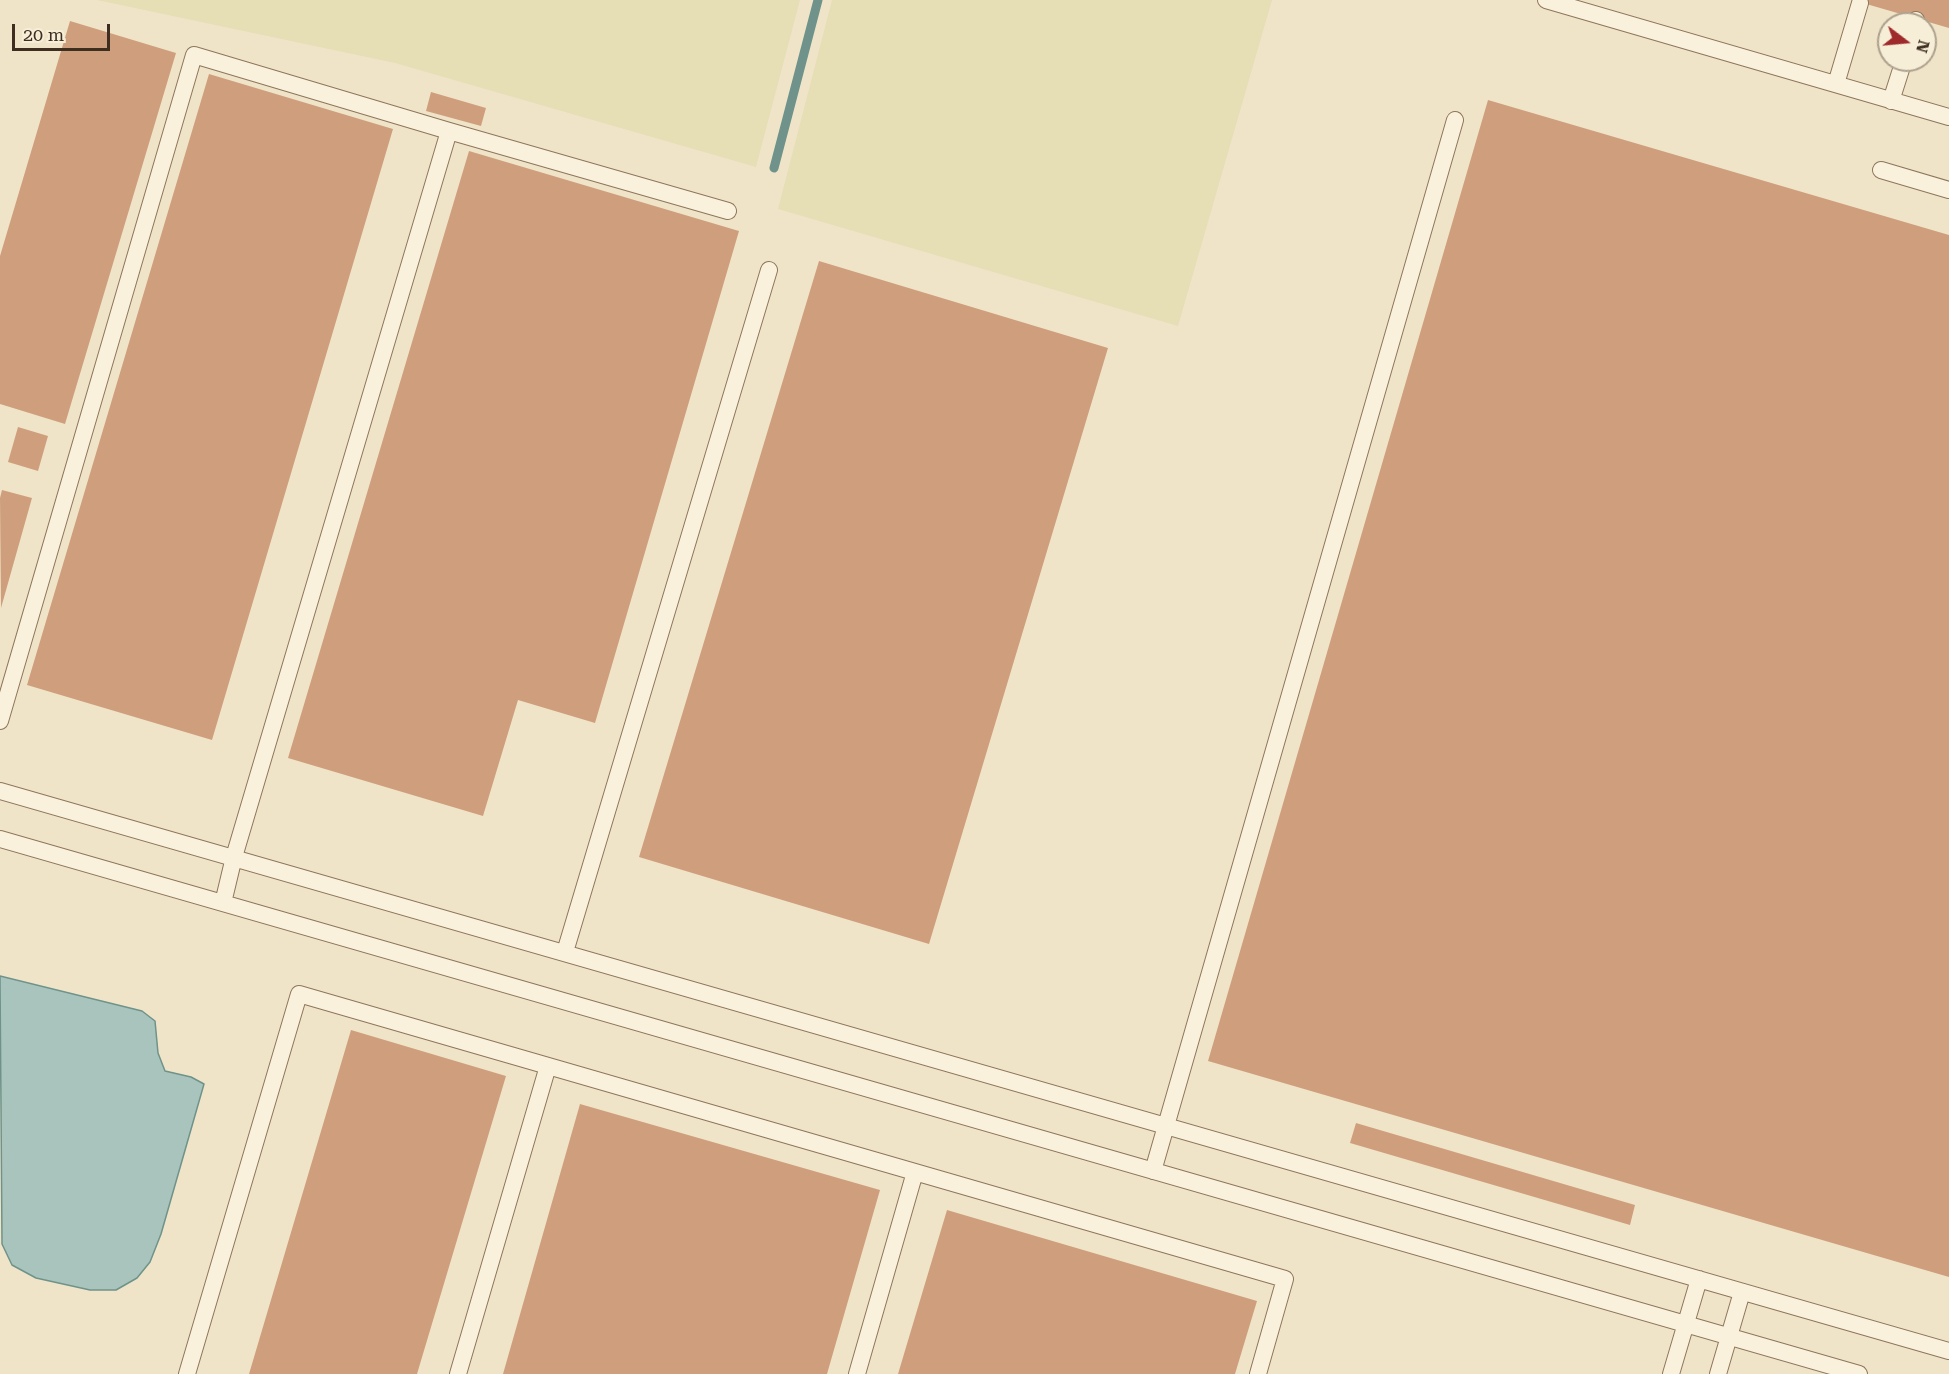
<!DOCTYPE html>
<style>
body{margin:0}
#map{position:relative;width:1949px;height:1374px;overflow:hidden;background:#f0e4c8;font-family:"Roboto Serif",serif}
canvas{display:block}
.north{position:absolute;left:1877px;top:12px;width:60px;height:60px;box-sizing:border-box;background:#f7eed8;border:2px solid #ada18e;border-radius:50%;rotate:106deg;font-size:16px;font-weight:700;line-height:24px;text-align:center;color:#3d2e20}
.north::after{content:'';display:block;margin:auto;width:21px;height:27px;background:#9e2a2b;clip-path:polygon(50% 0,100% 100%,50% 72%,0 100%)}
.scale{position:absolute;left:12px;top:24px;width:98px;height:27px;box-sizing:border-box;border:3px solid #3d2e20;border-top:0;padding-left:8px;font-size:18px;line-height:21px;white-space:nowrap;color:#3d2e20;-webkit-text-stroke:4px #f7eed8;paint-order:stroke}
</style>
<div id="map">
<canvas width="1949" height="1374"></canvas>
<div class="north">N</div>
<div class="scale">20 m</div>
</div>
<script>
const context = document.querySelector('canvas').getContext('2d');
context.lineJoin = 'round';
function fill(path, color) { context.fillStyle = color; context.fill(path, 'evenodd'); }
const shape = rows => new Path2D(rows.map(r => 'M' + r).join(''));
function trace(path, color, width, dash) { context.strokeStyle = color; context.lineWidth = width; context.lineCap = dash ? 'butt' : 'round'; context.setLineDash(dash || []); context.stroke(path); }
fill(shape([
 [97,0,800,0,756,167,395,63],
 [832,0,1272,0,1178,326,778,209]
]), '#e6deb5');
const water = shape([
 [0,976,142,1011,155,1021,158,1053,165,1071,191,1077,204,1084,161,1234,150,1262,137,1278,116,1290,90,1290,36,1278,12,1265,2,1244,0,976]
]);
fill(water, '#a9c4bc');
trace(water, '#6f938a', 1.5);
trace(shape([
 [774,168,818,0]
]), '#6f938a', 9);
fill(shape([
 [1949,0,1949,28,1856,1,1857,0],
 [70,21,176,53,65,424,0,404,0,256],
 [209,74,393,129,212,740,27,685],
 [431,92,486,108,481,126,426,111],
 [1488,100,1949,235,1949,1277,1208,1061],
 [469,151,739,231,595,723,518,700,483,816,288,758],
 [819,261,1108,348,929,944,639,857],
 [18,427,48,436,38,471,8,462],
 [2,490,32,498,1,608,0,498],
 [351,1030,506,1076,417,1374,249,1374],
 [580,1104,880,1190,827,1374,503,1374],
 [1356,1123,1635,1205,1630,1225,1350,1143],
 [947,1210,1257,1301,1235,1374,898,1374]
]), '#cf9f7d');
const service = shape([
 [1546,0,1949,117],
 [1915,24,1916,20],
 [1836,84,1860,3],
 [1891,101,1904,60],
 [1881,170,1949,190],
 [0,721,194,55,449,131,728,211],
 [0,791,1949,1351],
 [0,839,1859,1374],
 [223,903,234,857,449,131],
 [565,952,769,270],
 [1153,1171,1455,120],
 [187,1374,299,994,1285,1279,1258,1374],
 [458,1374,548,1066],
 [857,1374,915,1172],
 [1671,1374,1699,1279],
 [1718,1374,1742,1292]
]);
trace(service, '#8d765c', 18);
trace(service, '#faf1dc', 16);
</script>
